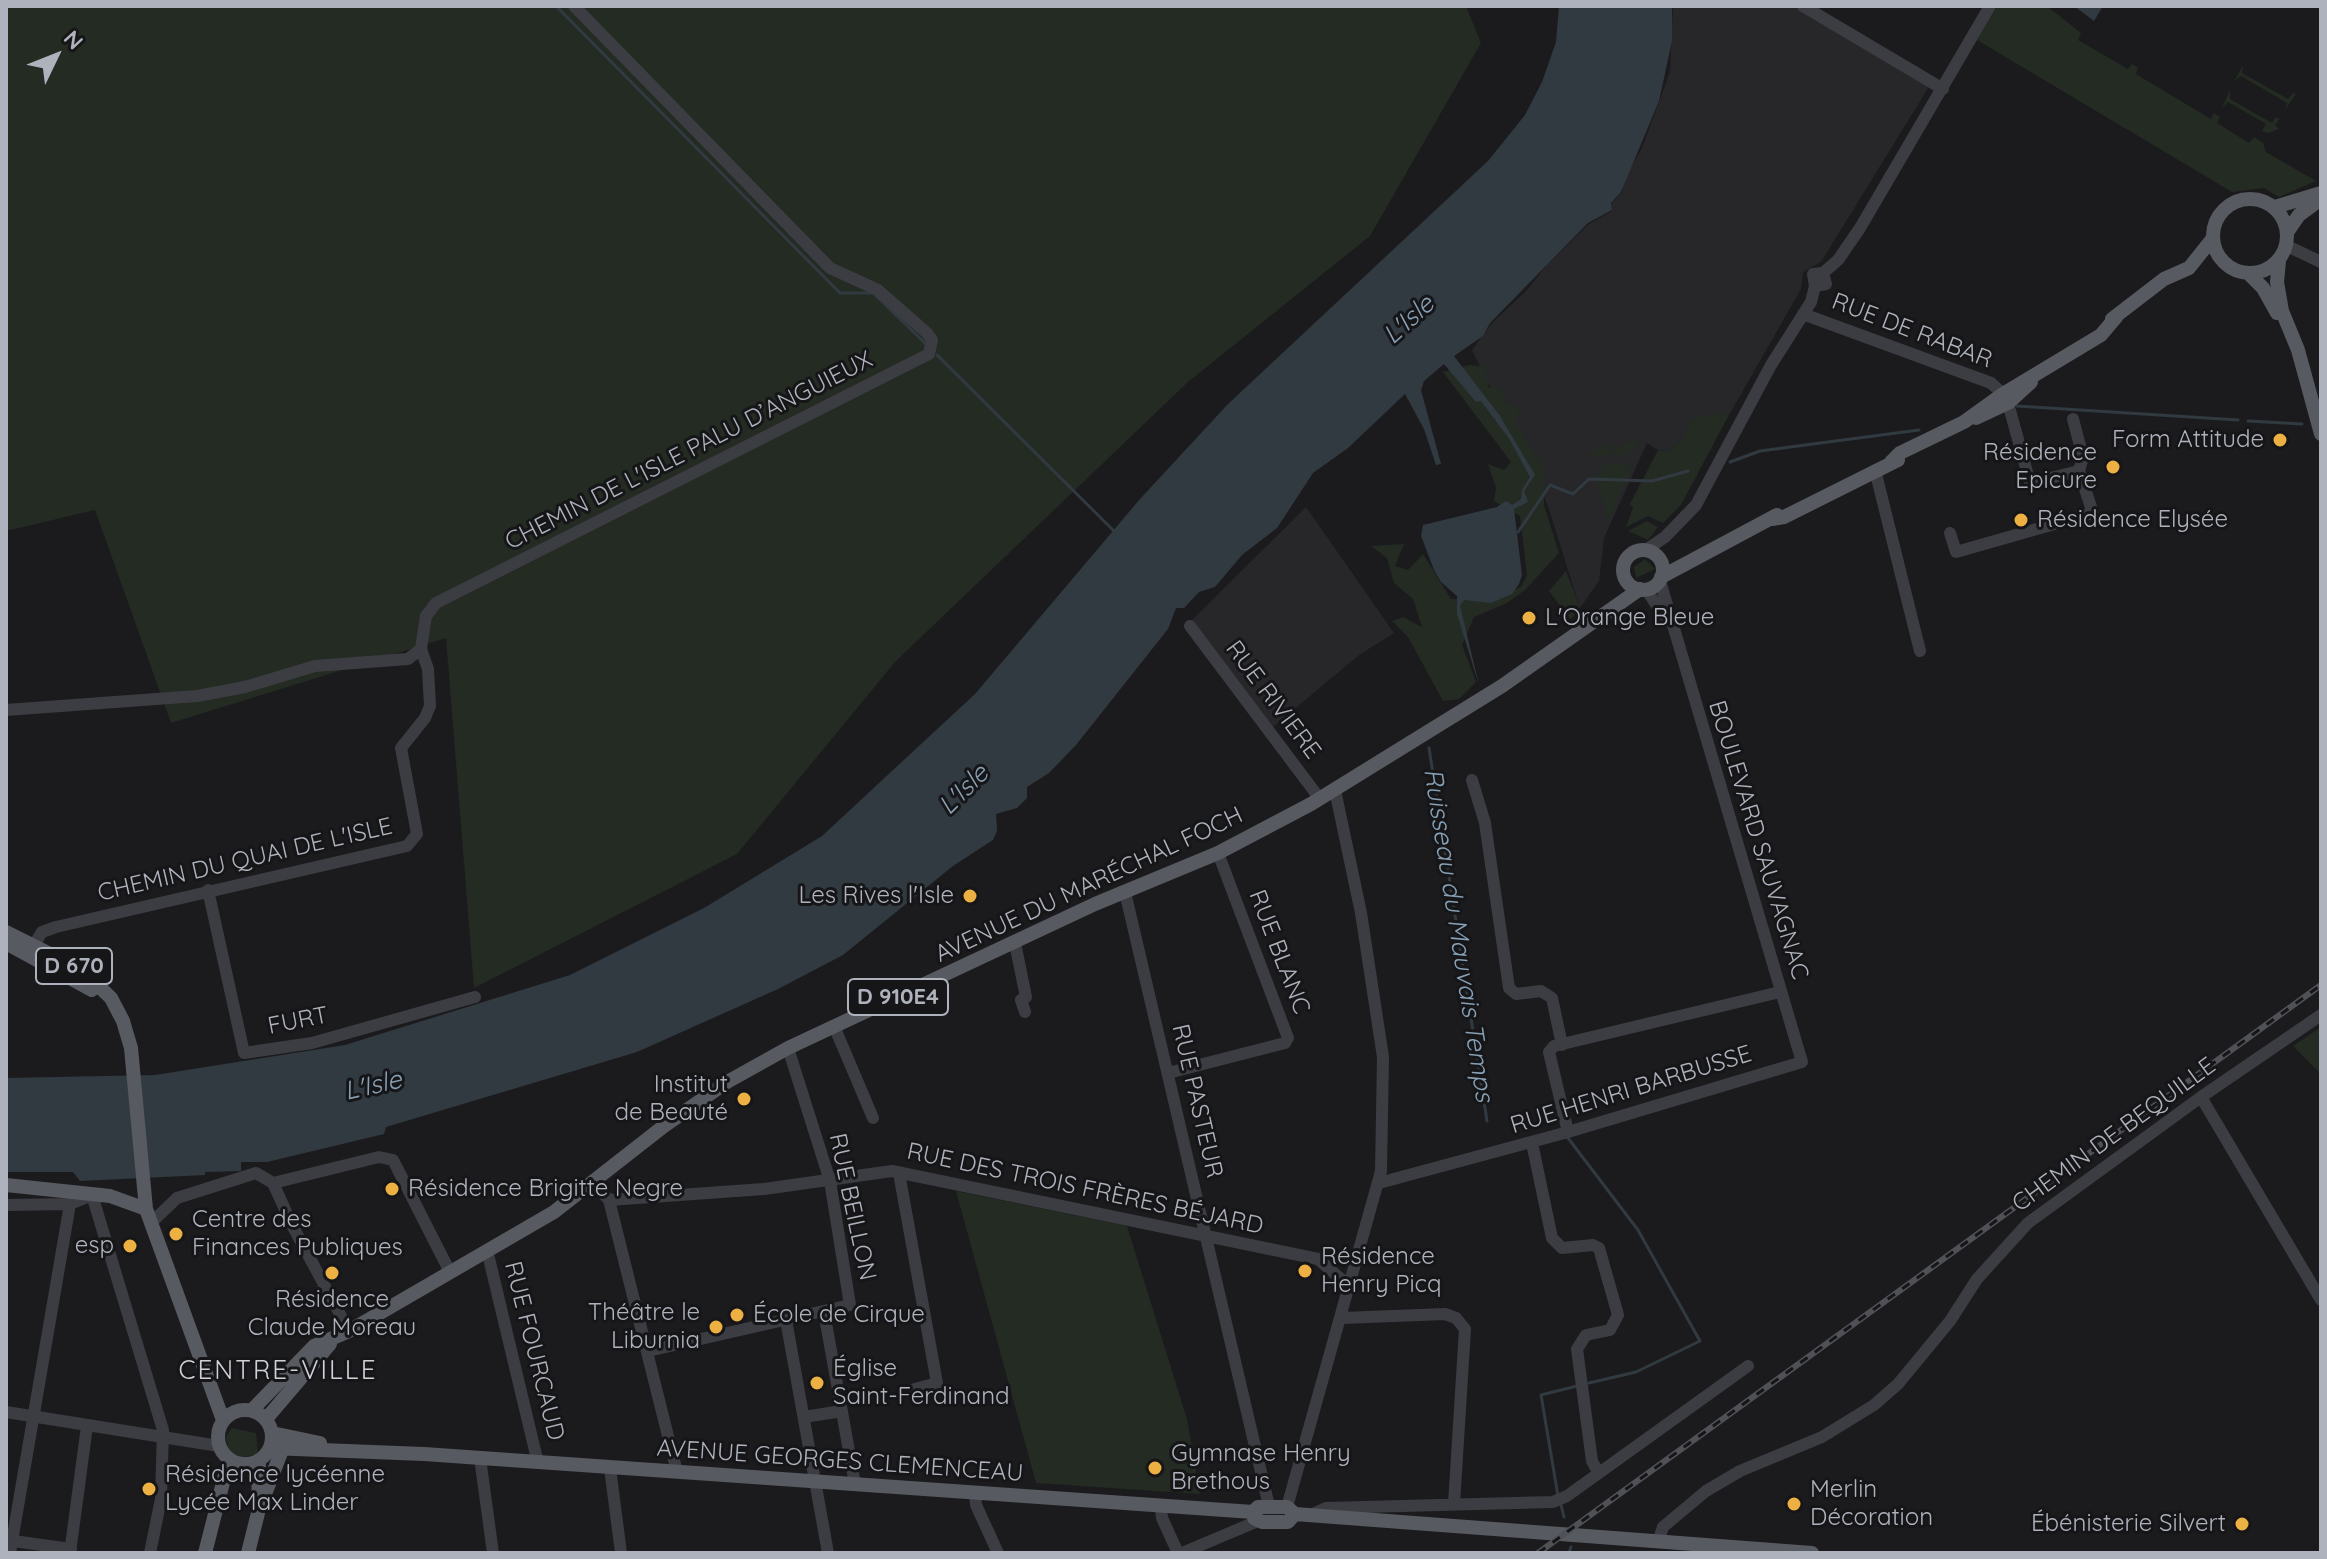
<!DOCTYPE html>
<meta charset="utf-8">
<style>
body{margin:0}
#map{position:relative;width:2327px;height:1559px;overflow:hidden;background:#1b1b1d;font-family:Quicksand,sans-serif}
canvas{display:block}
.frame{position:absolute;inset:0;border:8px solid #aeb2bc;pointer-events:none}
.north{position:absolute;left:16px;top:16px;width:80px;height:80px;-webkit-text-stroke:6px #161618;paint-order:stroke;rotate:47deg;font-size:22px;font-weight:700;line-height:32px;text-align:center;color:#aeb2bc}
.north::after{content:'';display:block;margin:auto;width:28px;height:36px;background:#aeb2bc;clip-path:polygon(50% 0,100% 100%,50% 72%,0 100%)}
</style>
<div id="map">
<canvas width="2327" height="1559"></canvas>
<div class="frame"></div>
<div class="north">N</div>
</div>
<script>
const context = document.querySelector('canvas').getContext('2d');
context.lineJoin = 'round';
function fill(path, color) { context.fillStyle = color; context.fill(path, 'evenodd'); }
const shape = rows => new Path2D(rows.map(r => 'M' + r).join(''));
function trace(path, color, width, dash) { context.strokeStyle = color; context.lineWidth = width; context.lineCap = dash ? 'butt' : 'round'; context.setLineDash(dash || []); context.stroke(path); }
function label(font, color, halo, rows, align = 'center') {
  context.font = font + ' Quicksand,sans-serif'; context.lineWidth = 6; context.setLineDash([]); context.textBaseline = 'middle'; context.strokeStyle = halo; context.fillStyle = color; for (const [text, x, y, turn = 0] of rows) {
    context.save(); context.translate(x, y); context.rotate((+turn || 0) * Math.PI / 180); context.textAlign = isNaN(turn) ? turn : align; if (halo) context.strokeText(text, 0, 0); context.fillText(text, 0, 0); context.restore();
  }
}
fill(shape([
 [1673,6,1799,6,1930,85,1821,262,1803,272,1801,289,1729,415,1724,412,1668,451,1658,450,1647,443,1604,538,1599,581,1580,608,1547,503,1472,350,1491,324,1526,291,1547,265,1589,224,1612,211,1612,203,1622,192,1626,176,1642,148,1670,72],
 [1306,507,1394,633,1359,655,1272,728,1191,621]
]), '#27272a');
fill(shape([
 [6,6,1466,6,1481,43,1370,236,1188,382,895,662,737,854,474,988,446,638,171,723,95,510,6,531],
 [1997,6,2047,6,2081,33,2078,40,2128,69,2132,64,2138,68,2136,74,2211,119,2214,113,2220,117,2217,123,2249,143,2254,137,2263,143,2266,152,2316,181,2279,197,2264,188,2232,192,1977,40],
 [2243,65,2242,73,2288,99,2293,93,2296,94,2285,110,2287,103,2241,76,2234,81],
 [2230,90,2230,99,2272,123,2276,117,2279,119,2275,125,2279,129,2268,133,2262,131,2266,124,2228,102,2222,108],
 [1469,365,1485,367,1489,388,1499,386,1506,404,1520,408,1516,423,1544,469,1544,505,1559,553,1525,590,1507,603,1474,617,1462,645,1476,682,1459,699,1443,701,1408,637,1392,621,1403,617,1422,627,1413,599,1394,583,1387,558,1371,546,1404,544,1395,566,1408,570,1423,554,1451,599,1488,600,1521,587,1527,575,1520,516,1494,501,1496,488,1488,464,1504,470,1511,462,1443,372],
 [1724,412,1729,415,1681,505,1663,523,1648,516,1626,527,1633,508,1630,504,1658,450,1668,451,1682,441,1691,419],
 [1637,438,1638,441,1626,456,1607,454,1595,459,1590,453,1607,444,1611,451],
 [1613,462,1632,467,1610,518,1607,518,1596,477,1604,465],
 [1647,521,1658,527,1648,540,1628,531],
 [1645,559,1655,569,1636,578,1634,567],
 [1566,571,1581,610,1570,619,1549,591],
 [2321,1027,2321,1074,2293,1046],
 [956,1191,1127,1226,1187,1419,1200,1494,1036,1483],
 [232,1428,256,1433,258,1451,255,1455,229,1459,226,1437]
]), '#232b23');
fill(shape([
 [1559,6,1672,6,1672,41,1659,101,1621,192,1611,203,1612,210,1588,223,1490,323,1483,336,1454,356,1500,416,1535,475,1524,491,1528,502,1514,509,1522,575,1519,584,1512,594,1491,603,1464,600,1460,606,1479,685,1457,614,1457,596,1441,582,1434,570,1421,536,1423,525,1497,507,1506,501,1512,505,1521,499,1522,490,1530,477,1510,440,1481,401,1476,402,1444,364,1424,381,1421,390,1441,464,1436,465,1424,429,1405,394,1348,448,1313,473,1277,528,1242,555,1215,587,1199,592,1184,608,1176,608,1168,629,1076,745,1049,773,1027,787,1027,798,1017,808,996,814,997,831,993,840,953,866,843,955,778,989,637,1052,386,1127,384,1134,267,1162,241,1162,241,1171,205,1172,205,1175,80,1181,73,1172,6,1172,6,1078,155,1075,345,1045,570,975,704,908,822,836,975,694,1140,499,1228,404,1488,161,1525,115,1542,82,1556,42],
 [2074,6,2103,6,2094,21]
]), '#313a41');
trace(shape([
 [556,6,840,293,873,293,926,344],
 [937,355,1116,533],
 [2017,406,2238,420],
 [2248,421,2302,424],
 [1730,462,1760,451,1919,430],
 [1518,532,1550,485,1573,494,1589,479,1652,481,1688,471],
 [1429,748,1487,1121],
 [1568,1138,1638,1230,1700,1341,1636,1372,1589,1383],
 [1558,1496,1541,1395,1577,1386],
 [1561,1505,1564,1517],
 [1569,1553,1571,1547]
]), '#313a41', 3);
trace(shape([
 [1803,6,1943,89],
 [2287,246,2321,262],
 [1823,273,1826,284,1815,286,1813,274,1823,273,1838,260,1860,228,1990,6],
 [1803,314,1991,383,2003,394],
 [2008,403,2030,483,2079,471,2083,457,2073,419],
 [1875,470,1920,651],
 [1950,533,1956,552,2093,513,2079,471],
 [1646,550,1665,537,1696,505,1771,365,1811,302,1815,286],
 [1646,589,1663,615],
 [1190,626,1320,799],
 [6,710,197,696,245,687,315,666,408,659,421,649,426,616,436,603,929,354,932,340,927,333,878,290,830,268,574,6],
 [1472,780,1485,823,1509,988,1516,994,1541,991,1552,998,1562,1045],
 [208,890,244,1053,312,1043,475,997],
 [1125,892,1269,1506],
 [1015,943,1026,997,1021,1000,1025,1012],
 [29,953,42,932,56,927,407,846,417,834,401,748,425,718,430,706,428,669,421,649],
 [834,1026,873,1118],
 [1168,1073,1285,1043,1288,1038,1218,853],
 [2201,1097,2321,1300],
 [1568,1132,1549,1052,1554,1046,1780,992],
 [1532,1143,1552,1238,1562,1248,1593,1245,1599,1248,1618,1315,1610,1330,1586,1335,1577,1349,1592,1461,1598,1472],
 [899,1173,937,1383,908,1391],
 [273,1183,379,1157,393,1160,450,1272],
 [273,1183,292,1225,349,1331],
 [593,1183,609,1200,677,1472],
 [1379,1183,1568,1132,1802,1062,1660,581],
 [609,1200,764,1189,892,1171,1318,1259,1342,1280,1352,1283],
 [6,1205,70,1204,92,1195,163,1430,161,1499,150,1553],
 [151,1223,177,1198,256,1173,273,1183],
 [487,1250,538,1463],
 [824,1312,855,1484],
 [1342,1318,1445,1314,1456,1318,1465,1329,1454,1504],
 [786,1320,828,1553],
 [648,1351,850,1305,830,1181,788,1048],
 [6,1412,219,1446],
 [804,1417,842,1411],
 [480,1458,493,1553],
 [610,1468,621,1553],
 [975,1493,976,1505,998,1553],
 [1161,1506,1162,1518,1178,1553],
 [1287,1507,1381,1171,1383,1057,1361,913,1335,790],
 [1311,1515,1326,1508,1553,1502,1567,1496,1748,1366],
 [6,1540,71,1549],
 [1658,1542,1663,1527,1706,1491,1740,1471,1822,1437,1874,1405,1898,1384,1950,1321,1977,1279,2028,1223,2201,1097,2321,1015],
 [10,1553,70,1204],
 [70,1553,87,1426],
 [1182,1553,1258,1521]
]), '#3c3d42', 12);
trace(shape([
 '2213 236a37 37 0 1 1 74 0a37 37 0 1 1-74 0Z',
 [2275,207,2321,193],
 [2288,231,2299,215,2318,201],
 [2279,261,2277,282,2282,311,2298,350,2321,434],
 [2248,273,2263,288,2277,313],
 [2112,319,2164,279,2189,268,2213,238],
 [1976,418,2008,403,2031,382],
 [1891,462,1900,453,1964,422,2003,394,2101,335,2117,316],
 [1772,519,1784,517,1898,460],
 '1623 570a20 20 0 1 1 40 0a20 20 0 1 1-40 0Z',
 [1661,577,1777,515],
 [6,932,82,970,111,998,123,1021,131,1048,146,1209,223,1420],
 [6,943,92,990],
 [6,1185,110,1196,146,1209],
 '218 1437a27 27 0 1 1 54 0a27 27 0 1 1-54 0Z',
 [252,1410,314,1346,349,1331,554,1212,664,1126,727,1082,788,1048,1095,904,1218,853,1311,804,1502,686,1640,589],
 [266,1419,330,1344],
 [272,1433,320,1443],
 [270,1448,424,1454,1253,1512,1258,1507,1287,1507,1295,1514,1288,1522,1262,1522,1254,1518,1253,1512],
 [262,1502,282,1450],
 [1295,1514,1812,1553],
 [205,1553,229,1459],
 [248,1553,258,1513,259,1460]
]), '#585a61', 14);
const rail = shape([
 [1538,1553,2321,985]
]);
trace(rail, '#4f5157', 6);
trace(rail, '#161618', 3, [9]);
for (const [x, y, r, color] of [
 [2280,440,8,"#ecb043"],
 [2113,467,8,"#ecb043"],
 [2021,520,8,"#ecb043"],
 [1529,618,8,"#ecb043"],
 [970,896,8,"#ecb043"],
 [744,1099,8,"#ecb043"],
 [392,1189,8,"#ecb043"],
 [176,1234,8,"#ecb043"],
 [130,1246,8,"#ecb043"],
 [1305,1271,8,"#ecb043"],
 [332,1273,8,"#ecb043"],
 [737,1315,8,"#ecb043"],
 [716,1327,8,"#ecb043"],
 [817,1383,8,"#ecb043"],
 [1155,1468,8,"#ecb043"],
 [149,1489,8,"#ecb043"],
 [1794,1504,8,"#ecb043"],
 [2242,1524,8,"#ecb043"]
]) { const dot = new Path2D(); dot.arc(x, y, r, 0, 2 * Math.PI); context.fillStyle = color; context.fill(dot); trace(dot, '#161618', 3); }
for (const [x, y, w] of [
 [74,966,76],
 [898,997,100]
]) { const box = new Path2D(); box.roundRect(x - w / 2, y - 18, w, 36, 6); context.fillStyle = '#161618'; context.fill(box); trace(box, '#aeb2bc', 2); }
label('bold 22px', '#aeb2bc', null, [
 ["D 670",74,966],
 ["D 910E4",898,997]
]);
label('24px', '#aeb2bc', '#161618', [
 ["RUE DE RABAR",1912,331,21],
 ["CHEMIN DE L'ISLE PALU D’ANGUIEUX",689,451,-27],
 ["RUE RIVIERE",1273,700,53],
 ["BOULEVARD SAUVAGNAC",1758,840,73],
 ["CHEMIN DU QUAI DE L'ISLE",245,860,-13],
 ["AVENUE DU MARÉCHAL FOCH",1089,885,-25],
 ["RUE BLANC",1279,952,69],
 ["FURT",298,1021,-11],
 ["RUE HENRI BARBUSSE",1631,1090,-17],
 ["RUE PASTEUR",1197,1101,77],
 ["CHEMIN DE BEQUILLE",2114,1135,-36],
 ["RUE DES TROIS FRÈRES BÉJARD",1085,1189,12],
 ["RUE BEILLON",852,1207,78],
 ["RUE FOURCAUD",534,1351,76],
 ["AVENUE GEORGES CLEMENCEAU",840,1461,4]
]);
label('24px', '#aeb2bc', '#161618', [
 ["Form Attitude",2264,440,"right"],
 ["Résidence",2097,453,"right"],
 ["Epicure",2097,481,"right"],
 ["Résidence Elysée",2037,520],
 ["L'Orange Bleue",1545,618],
 ["Les Rives l'Isle",954,896,"right"],
 ["Institut",728,1085,"right"],
 ["de Beauté",728,1113,"right"],
 ["Résidence Brigitte Negre",408,1189],
 ["Centre des",192,1220],
 ["Finances Publiques",192,1248],
 ["esp",114,1246,"right"],
 ["Résidence",1321,1257],
 ["Henry Picq",1321,1285],
 ["Résidence",332,1300,"center"],
 ["Claude Moreau",332,1328,"center"],
 ["Théâtre le",700,1313,"right"],
 ["Liburnia",700,1341,"right"],
 ["École de Cirque",753,1315],
 ["Église",833,1369],
 ["Saint-Ferdinand",833,1397],
 ["Gymnase Henry",1171,1454],
 ["Brethous",1171,1482],
 ["Résidence lycéenne",165,1475],
 ["Lycée Max Linder",165,1503],
 ["Merlin",1810,1490],
 ["Décoration",1810,1518],
 ["Ébénisterie Silvert",2226,1524,"right"]
], 'left');
label('italic 26px', '#87a0b5', '#161618', [
 ["L'Isle",1409,320,-42],
 ["L'Isle",964,790,-45],
 ["Ruisseau du Mauvais Temps",1458,935,81],
 ["L'Isle",373,1086,-13]
]);
context.letterSpacing = '2px';
label('26px', '#cfd1d8', '#161618', [
 ["CENTRE-VILLE",278,1371]
]);
context.letterSpacing = '0px';
</script>
